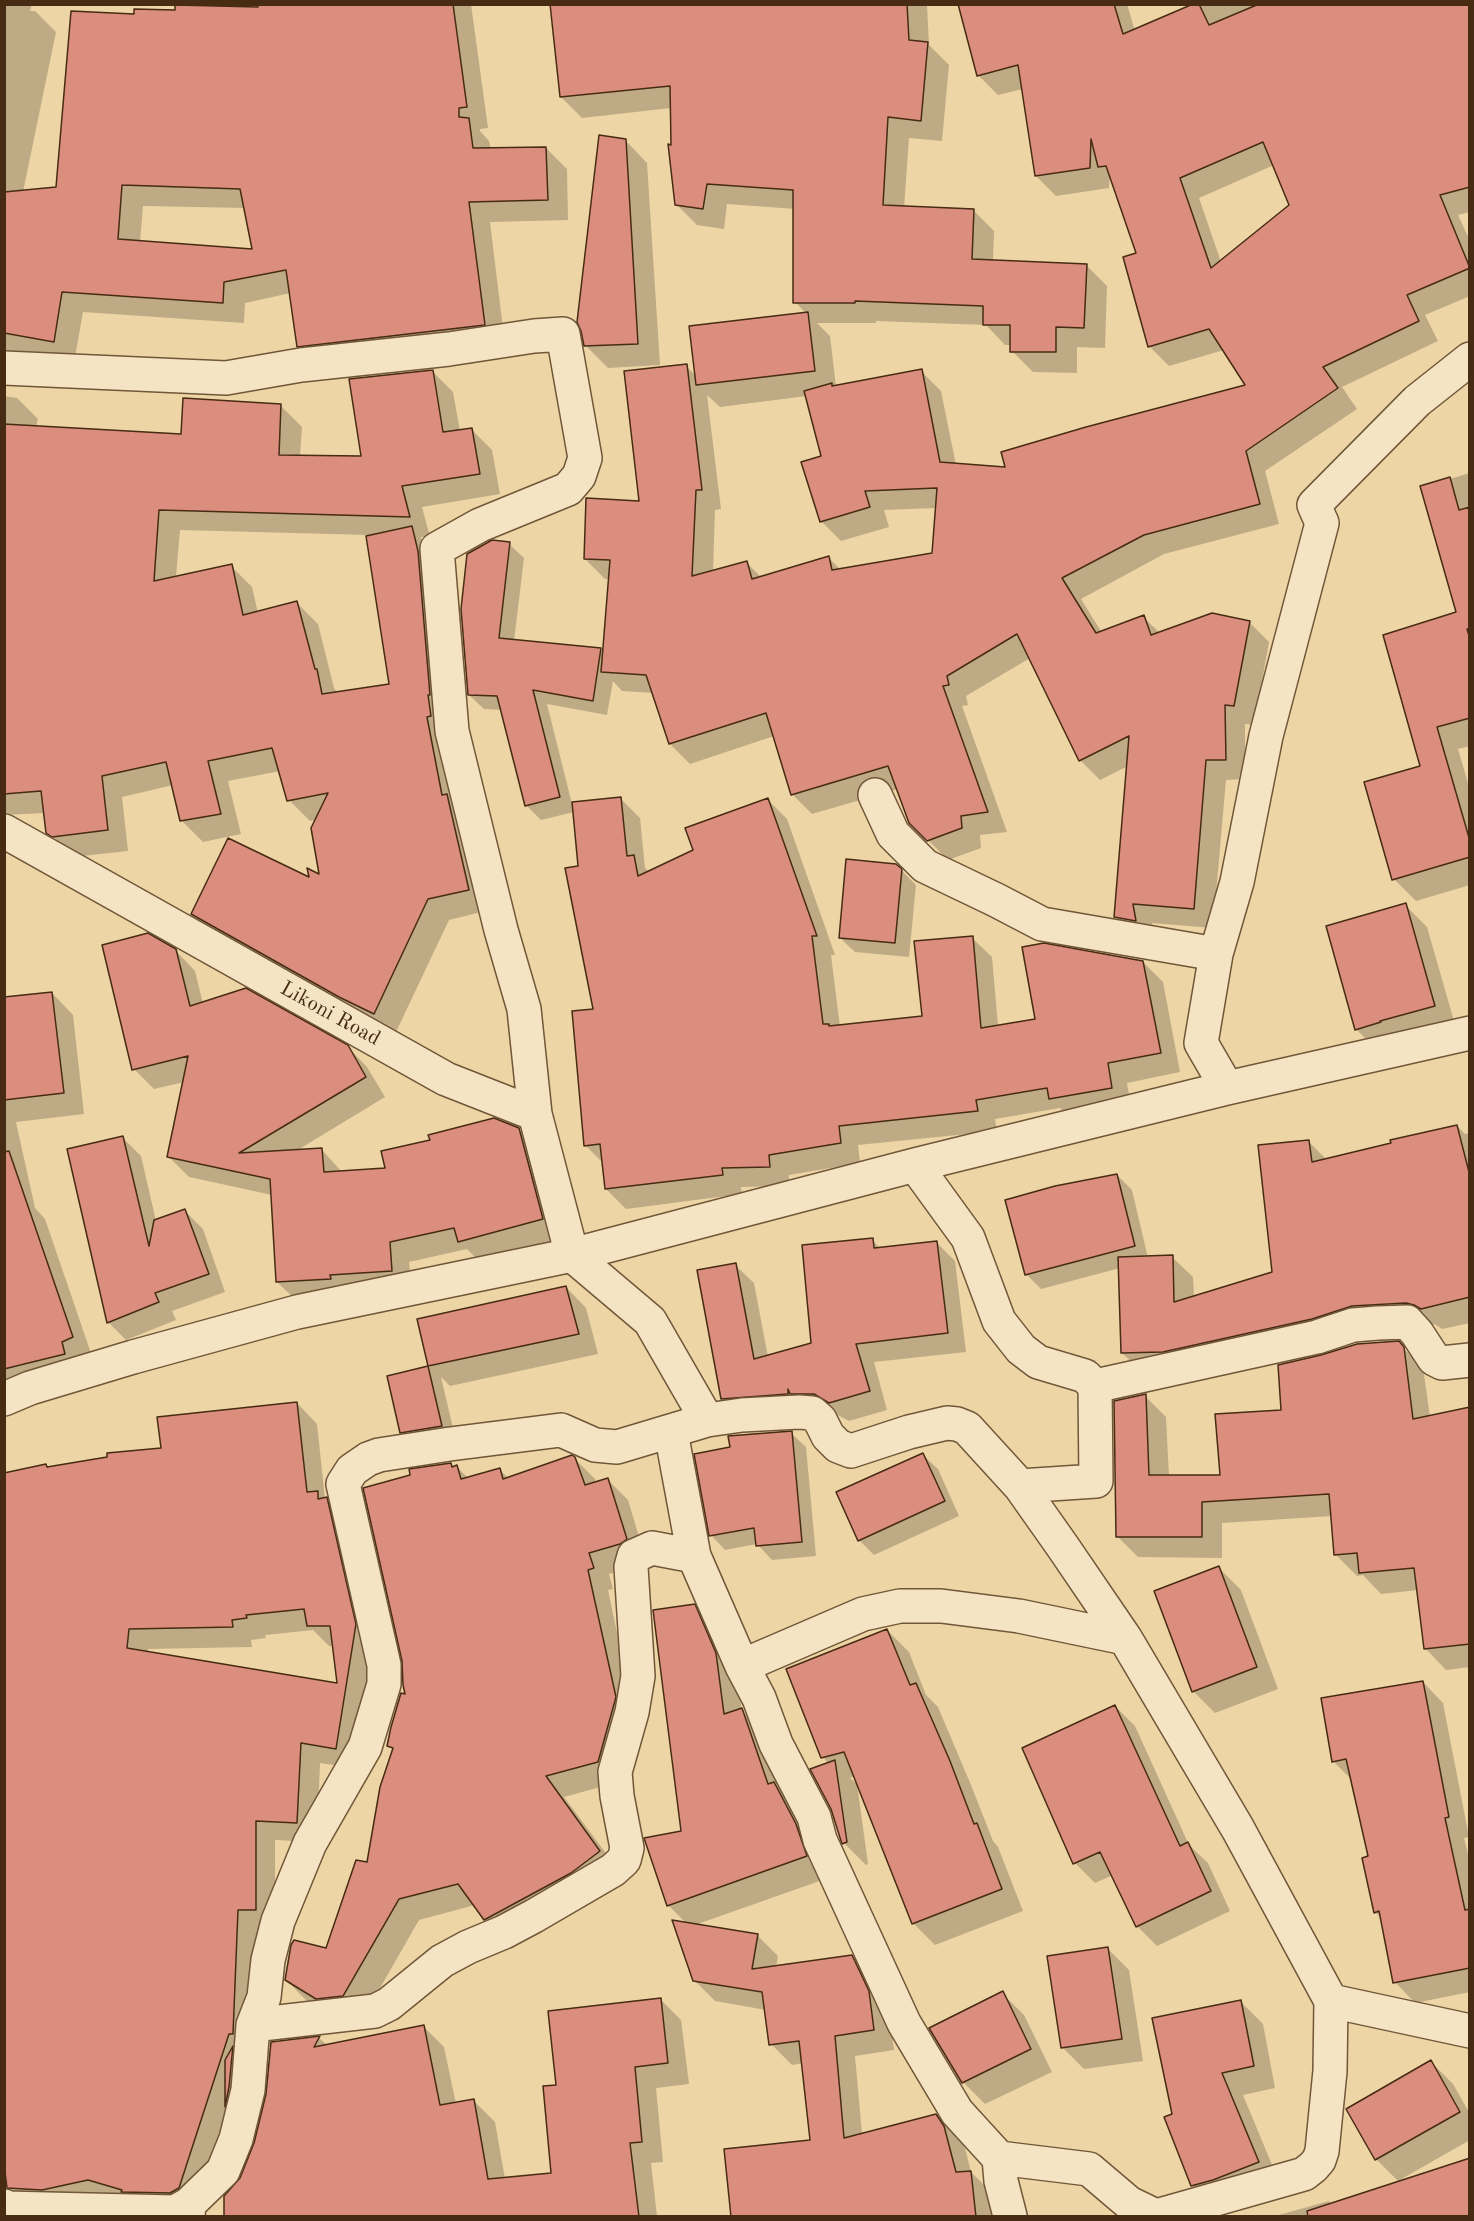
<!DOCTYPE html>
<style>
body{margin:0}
#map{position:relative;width:1474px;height:2221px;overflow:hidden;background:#eed5a5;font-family:"Old Standard TT",serif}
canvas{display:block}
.frame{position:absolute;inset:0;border:6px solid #472b13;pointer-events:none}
</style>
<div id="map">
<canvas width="1474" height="2221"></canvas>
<div class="frame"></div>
</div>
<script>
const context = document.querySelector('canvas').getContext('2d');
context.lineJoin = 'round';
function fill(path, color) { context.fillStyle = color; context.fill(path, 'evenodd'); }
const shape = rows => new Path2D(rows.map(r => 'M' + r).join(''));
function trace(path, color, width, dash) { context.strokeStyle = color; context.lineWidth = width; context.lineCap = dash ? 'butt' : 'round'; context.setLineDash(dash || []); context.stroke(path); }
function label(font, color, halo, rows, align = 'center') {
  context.font = font + ' "Old Standard TT",serif'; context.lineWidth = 5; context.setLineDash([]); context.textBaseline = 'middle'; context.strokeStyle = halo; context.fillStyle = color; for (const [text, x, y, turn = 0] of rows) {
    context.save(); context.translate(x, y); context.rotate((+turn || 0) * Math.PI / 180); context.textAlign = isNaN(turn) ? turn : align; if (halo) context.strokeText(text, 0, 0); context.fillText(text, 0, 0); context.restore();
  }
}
fill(shape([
 [4,4,32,4,30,11,35,11,56,32,23,192,58,188,135,15,260,8,259,4,471,4,488,128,480,129,480,131,489,141,491,149,546,148,567,169,568,220,490,222,505,345,320,367,299,346,291,293,245,303,244,323,83,312,74,363,4,350],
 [143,206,246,208,254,251,140,242],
 [552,4,927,4,929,45,949,65,942,141,909,138,904,208,973,210,994,231,993,261,1086,265,1107,286,1105,348,1077,347,1077,373,1033,372,1012,351,1012,345,1005,345,986,325,876,321,876,323,817,323,830,336,836,387,921,371,941,391,956,465,1007,468,1248,386,1224,350,1169,366,1149,346,1138,254,1110,174,1109,188,1056,196,1036,176,1023,89,998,95,978,75,959,4,1127,4,1135,31,1196,4,1470,4,1470,212,1458,215,1470,241,1470,296,1425,315,1438,341,1342,387,1357,409,1265,471,1279,524,1164,554,1081,599,1102,633,1143,617,1160,633,1249,622,1269,642,1254,725,1245,724,1245,779,1226,780,1213,928,1152,923,1155,940,1136,937,1116,917,1128,766,1100,780,1080,760,1030,658,966,696,968,705,962,706,1007,832,980,835,981,848,948,860,910,822,898,789,812,814,792,794,774,736,690,764,670,744,653,693,622,691,613,681,607,715,547,704,572,804,620,798,640,818,645,868,649,872,695,851,767,799,787,819,835,955,831,955,840,1027,923,1018,972,938,992,957,998,1026,1036,1020,1143,962,1163,982,1180,1072,1127,1083,1131,1107,1070,1118,1060,1108,995,1119,997,1131,858,1145,860,1163,789,1175,789,1186,741,1187,742,1194,626,1209,606,1189,604,1164,585,1145,595,1011,574,812,541,820,526,805,502,710,484,709,469,695,509,544,524,558,514,641,601,650,604,653,610,579,605,579,585,559,640,502,686,366,696,376,807,314,795,302,795,209,727,204,724,229,697,225,676,204,671,108,582,118,561,97],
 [1274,165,1291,205,1221,262,1199,198],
 [707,395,720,407,807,396,823,457,821,521,841,541,889,527,884,510,937,508,933,554,841,570,829,558,761,577,747,563,713,572,715,510,721,509],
 [625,140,647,163,660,365,608,368,586,346],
 [432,371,453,392,460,431,471,429,492,450,500,494,422,507,430,537,420,537,433,549,489,910,449,920,395,1034,213,935,193,914,321,877,317,820,310,821,289,800,280,771,228,781,241,834,203,842,182,821,173,785,122,797,128,851,74,857,48,832,45,813,4,815,4,396,17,398,38,419,36,427,182,436,281,406,302,427,300,457,363,458],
 [180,530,368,535,391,685,338,693,334,688,318,624,297,603,258,613,252,587,231,566,176,577],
 [1470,473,1470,606,1422,487],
 [1470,621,1470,746,1458,749,1470,790,1470,885,1416,901,1394,879,1422,767],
 [896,865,916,885,909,957,855,952,840,938],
 [1405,905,1427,927,1456,1028,1378,1051,1356,1029],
 [175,950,195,971,203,1004,347,1046,367,1067,385,1097,296,1151,322,1150,342,1172,386,1169,518,1129,539,1150,562,1239,479,1261,467,1249,409,1262,412,1291,298,1302,277,1282,272,1195,189,1177,169,1157,184,1082,154,1089,134,1069],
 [52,993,73,1015,84,1114,16,1122,35,1208,45,1219,93,1359,4,1396,4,999],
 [1457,1126,1465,1134,1470,1133,1470,1323,1442,1329,1436,1325,1428,1323,1143,1373,1122,1353,1120,1268,1041,1289,1027,1275,1007,1201,1117,1175,1132,1190,1148,1258,1172,1257,1193,1277,1194,1298,1273,1273,1308,1141,1327,1160],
 [123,1138,141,1156,156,1221,185,1211,203,1229,225,1292,172,1311,176,1320,126,1340,109,1323,69,1150],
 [872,1240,881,1249,937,1243,955,1261,966,1352,874,1362,887,1410,849,1421,834,1413,741,1417,722,1398,735,1265,754,1283,768,1357,813,1344],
 [566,1287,586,1308,598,1354,450,1386,441,1377,456,1441,417,1447,402,1432,389,1377,430,1367,418,1320],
 [1398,1343,1423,1367,1430,1417,1470,1409,1470,1667,1446,1670,1425,1648,1418,1590,1381,1594,1363,1575,1357,1576,1336,1555,1332,1516,1222,1523,1222,1558,1138,1557,1117,1536,1145,1396,1166,1417,1169,1476,1221,1477,1283,1411],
 [297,1403,317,1424,325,1499,346,1518,375,1645,356,1768,320,1763,317,1842,275,1840,275,1930,258,1929,253,2054,198,2208,4,2216,4,1474,48,1469,162,1449],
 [313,1630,329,1646,334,1646,339,1685,148,1653,148,1649,252,1647,251,1640,266,1638,265,1635],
 [791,1433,806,1447,816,1556,772,1560,757,1544,725,1550,711,1535],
 [923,1455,938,1469,959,1516,874,1555,859,1540],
 [574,1458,595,1479,596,1483,608,1480,628,1500,646,1560,641,1564,609,1574,613,1589,608,1590,635,1718,619,1782,564,1797,620,1872,506,1939,486,1919,475,1905,419,1920,364,2016,338,2019,307,2001,286,1980,327,1950,368,1864,394,1750,389,1745,407,1696,450,1464,454,1468,457,1467,468,1478,500,1470,508,1478],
 [1219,1568,1241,1590,1278,1689,1215,1713,1193,1691],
 [694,1606,716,1628,737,1677,742,1711,763,1732,828,1878,695,1925,757,1935,778,1956,776,1967,852,1957,873,1978,889,2013,894,2050,855,2056,862,2134,936,2115,957,2136,965,2148,971,2172,992,2193,994,2216,733,2216,811,2141,803,2063,792,2065,771,2044,766,2010,715,2001,694,1980,687,1924,668,1905,683,1832],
 [887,1630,909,1652,926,1695,938,1707,971,1785,993,1841,998,1847,1023,1911,935,1945,913,1923,855,1776,850,1778,857,1784,868,1864,866,1865,844,1843,829,1764,823,1757],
 [1423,1682,1443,1703,1469,1837,1464,1838,1470,1862,1470,1992,1415,2003,1395,1982,1382,1919,1375,1912,1370,1858,1352,1780,1333,1761],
 [1115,1706,1135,1726,1189,1845,1208,1863,1230,1911,1157,1946,1137,1926,1113,1875,1095,1883,1075,1863,1024,1749],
 [1107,1948,1129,1970,1143,2061,1084,2069,1062,2047],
 [1002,1993,1024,2015,1052,2072,985,2104,963,2082],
 [660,1999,681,2020,689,2084,656,2088,663,2162,651,2163,657,2216,225,2216,256,2144,268,2095,272,2043,319,2038,327,2045,423,2026,444,2047,456,2104,474,2101,495,2122,505,2179,553,2174,558,2086],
 [1241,2002,1263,2024,1275,2088,1243,2095,1280,2184,1215,2208,1193,2186,1166,2118,1173,2115],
 [1431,2062,1453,2084,1470,2114,1470,2140,1398,2181,1376,2159],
 [1329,2201,1332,2205,1470,2216,1275,2216]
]), '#0003');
const building = shape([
 [258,4,453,4,467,107,459,108,459,117,469,118,473,148,546,147,548,200,469,202,485,325,297,347,286,270,224,282,223,303,62,292,54,342,4,333,4,192,56,187,71,11,134,14,134,9,175,10,175,5,258,7,258,4],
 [122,185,240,189,252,249,118,239,122,185],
 [550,4,907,4,909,40,928,42,921,121,888,117,883,205,974,209,972,259,1087,264,1084,328,1056,327,1056,352,1010,352,1010,325,983,325,983,306,855,301,855,303,793,303,793,190,707,184,703,209,675,205,668,144,671,145,670,86,560,97,550,4],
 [958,4,1114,4,1123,34,1193,4,1199,4,1209,25,1259,4,1470,4,1470,187,1440,195,1470,268,1407,295,1419,321,1323,367,1338,388,1246,451,1260,504,1144,535,1062,578,1096,633,1144,615,1151,635,1212,613,1250,621,1234,706,1225,705,1226,760,1206,760,1194,909,1133,904,1136,921,1114,917,1129,736,1079,761,1017,634,947,676,949,685,943,686,988,812,961,816,962,828,927,841,909,823,888,766,791,795,766,713,669,744,646,675,601,672,610,560,584,559,586,498,639,501,624,371,687,364,702,490,696,490,692,576,747,561,752,579,829,556,832,570,932,553,937,488,865,491,870,507,820,522,801,462,821,456,804,391,832,383,832,386,922,369,940,462,1005,467,1001,452,1086,427,1245,385,1209,329,1148,347,1123,257,1136,253,1106,166,1098,167,1091,139,1090,168,1035,176,1018,65,977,76,958,4],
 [1263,142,1289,205,1211,268,1180,178,1263,142],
 [599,135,626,139,638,344,584,346,581,331,577,322,599,135],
 [808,312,815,371,696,385,689,326,808,312],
 [433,370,443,432,472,428,480,474,402,486,410,517,159,510,154,581,232,564,243,615,297,601,315,669,317,669,322,694,389,684,366,536,412,526,418,551,430,695,428,695,431,716,427,717,442,795,447,794,469,890,428,899,374,1014,339,997,191,914,228,838,309,877,307,868,319,874,311,828,328,793,287,801,272,748,208,761,221,814,180,821,166,762,102,776,108,830,52,837,46,833,41,791,4,794,4,424,181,434,183,398,281,404,279,455,361,456,349,379,433,370],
 [1450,477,1459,510,1470,507,1470,629,1467,629,1470,639,1470,718,1437,727,1470,841,1470,857,1392,880,1364,782,1420,766,1383,635,1456,612,1420,486,1450,477],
 [492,540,510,542,499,638,601,648,593,701,533,690,560,797,525,806,497,696,468,695,461,609,467,554,492,540],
 [621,797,627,856,634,855,638,876,693,850,685,828,768,798,817,936,812,936,823,1024,829,1024,829,1026,922,1016,914,941,973,936,981,1028,1035,1019,1022,947,1044,943,1143,961,1161,1053,1108,1063,1112,1088,1049,1099,1047,1088,976,1100,978,1111,839,1126,841,1143,769,1155,770,1167,722,1168,723,1175,605,1189,600,1144,584,1146,572,1011,593,1009,565,868,578,866,572,802,621,797],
 [846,859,896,864,902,869,895,943,839,938,846,859],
 [1406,903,1435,1006,1380,1021,1381,1022,1355,1030,1326,926,1406,903],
 [148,933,176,949,190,1006,246,988,348,1045,366,1077,239,1153,322,1148,324,1172,385,1168,381,1151,430,1140,428,1135,494,1118,519,1128,543,1219,458,1242,454,1228,390,1242,392,1271,330,1275,331,1279,276,1282,270,1179,167,1157,188,1056,132,1070,102,945,148,933],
 [52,992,64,1093,4,1100,4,997,52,992],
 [1457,1125,1470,1176,1470,1297,1421,1309,1414,1305,1406,1303,1352,1306,1312,1319,1163,1352,1121,1353,1118,1257,1173,1255,1174,1302,1272,1272,1258,1145,1309,1140,1312,1162,1391,1143,1390,1140,1457,1125],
 [123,1136,149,1246,154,1220,185,1209,209,1274,155,1293,159,1302,107,1323,67,1149,123,1136],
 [9,1151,73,1337,62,1342,65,1354,4,1369,4,1152,9,1151],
 [1117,1174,1135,1246,1025,1275,1005,1200,1055,1186,1117,1174],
 [873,1238,874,1248,937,1241,948,1333,856,1344,870,1391,829,1403,814,1394,790,1394,788,1389,788,1394,721,1399,697,1270,736,1263,754,1359,811,1343,802,1245,873,1238],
 [566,1286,579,1334,428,1366,417,1319,566,1286],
 [1399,1341,1404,1347,1413,1419,1470,1407,1470,1644,1424,1649,1414,1568,1359,1573,1357,1553,1334,1555,1329,1494,1202,1502,1202,1537,1116,1537,1114,1401,1146,1394,1149,1475,1220,1475,1215,1414,1281,1410,1278,1365,1321,1355,1357,1344,1399,1341],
 [428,1366,442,1426,400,1433,387,1376,428,1366],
 [297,1402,307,1492,318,1491,318,1499,327,1497,356,1624,336,1749,301,1743,297,1823,256,1821,256,1910,238,1910,233,2034,229,2034,179,2188,170,2193,121,2192,122,2190,88,2180,42,2190,7,2188,4,2164,4,1473,46,1464,47,1467,107,1457,107,1453,161,1448,157,1417,297,1402],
 [304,1609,307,1626,330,1626,337,1683,127,1648,129,1629,233,1627,232,1620,247,1618,246,1615,304,1609],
 [792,1431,802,1542,756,1546,754,1528,709,1536,694,1454,730,1447,728,1436,792,1431],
 [923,1453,945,1501,858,1541,836,1492,923,1453],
 [572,1455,575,1457,585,1485,608,1478,627,1539,620,1544,589,1553,594,1568,588,1570,616,1697,598,1762,546,1776,600,1851,571,1873,484,1920,458,1884,399,1899,343,1996,316,1999,285,1980,291,1945,294,1940,326,1948,356,1860,367,1862,380,1787,393,1748,387,1746,391,1727,401,1693,405,1694,403,1685,402,1661,363,1488,410,1475,409,1469,451,1463,452,1467,457,1465,461,1479,500,1468,503,1479,572,1455],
 [1219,1566,1257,1667,1192,1692,1154,1591,1219,1566],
 [695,1604,716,1653,724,1714,742,1708,768,1784,774,1782,796,1824,807,1856,667,1906,644,1838,681,1831,653,1610,695,1604],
 [887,1629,910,1685,916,1683,950,1761,974,1824,977,1823,1002,1889,912,1924,844,1752,821,1758,786,1669,887,1629],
 [1423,1681,1449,1817,1445,1818,1465,1910,1470,1909,1470,1968,1393,1983,1379,1911,1374,1913,1362,1858,1368,1856,1346,1759,1332,1762,1321,1698,1423,1681],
 [1115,1705,1180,1846,1188,1842,1211,1891,1136,1927,1100,1852,1073,1864,1022,1748,1115,1705],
 [835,1760,847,1842,842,1844,831,1809,810,1769,835,1760],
 [672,1920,758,1934,752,1969,852,1955,869,1991,874,2030,835,2036,844,2138,936,2114,944,2126,956,2172,971,2171,976,2217,731,2217,724,2149,810,2140,799,2041,769,2045,762,1992,693,1981,672,1920],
 [1108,1947,1122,2039,1061,2048,1047,1956,1108,1947],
 [1003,1991,1031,2049,962,2083,929,2028,1003,1991],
 [661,1998,668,2063,635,2067,642,2142,630,2143,639,2217,224,2217,224,2196,240,2178,254,2143,266,2094,271,2042,320,2036,314,2047,424,2025,440,2105,474,2099,488,2179,551,2173,543,2086,556,2085,548,2011,661,1998],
 [1241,2000,1254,2066,1222,2073,1259,2162,1213,2180,1191,2186,1164,2117,1172,2114,1152,2018,1241,2000],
 [233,2046,229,2087,225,2107,225,2060,233,2046],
 [1431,2060,1460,2112,1375,2160,1346,2109,1431,2060],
 [1470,2158,1470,2217,1308,2217,1307,2211,1470,2158]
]);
fill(building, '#db8d7e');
trace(building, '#472b13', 1.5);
const minor = shape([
 [4,368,226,378,301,365,449,349,534,336,563,334,585,458,579,476,568,489,480,525,437,549,452,731,501,930,524,1009,535,1114],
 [875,795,893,834,925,866,996,900,1042,924,1216,954],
 [4,831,446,1079,535,1114,572,1255,650,1321,707,1420],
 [1227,1088,1201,1043,1216,954,1237,882,1266,736,1322,523,1314,505,1417,401,1470,359],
 [915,1165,968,1238,999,1321,1021,1349,1038,1362,1085,1376,1095,1386,1096,1481,1020,1486],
 [1095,1386,1317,1337,1353,1325,1378,1323,1407,1322,1417,1333,1434,1359,1442,1363,1470,1360],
 [4,1399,30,1388,133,1357,297,1312,572,1255,915,1165,1227,1088,1470,1033],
 [742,1666,863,1614,900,1606,941,1606,1019,1616,1125,1638],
 [1331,2001,1470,2031],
 [253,2025,375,2011,389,2004,442,1961,468,1947,504,1932,534,1916,613,1870,624,1860,627,1848,617,1796,615,1772,632,1712,638,1676,631,1567,634,1556,652,1548,694,1556],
 [999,2158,1001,2181,1010,2216],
 [4,2206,5,2208,175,2212,189,2204],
 [188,2216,189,2204,223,2171,236,2139,248,2090,253,2025,264,1997,268,1960,278,1921,310,1843,365,1747,384,1684,384,1665,343,1484,352,1470,368,1459,379,1455,450,1444,561,1430,595,1445,617,1447,707,1420,742,1415,799,1412,812,1413,820,1420,828,1436,838,1446,851,1451,909,1432,947,1423,957,1424,967,1428,1020,1486,1063,1547,1125,1638,1238,1829,1331,2001,1330,2071,1322,2151,1319,2160,1313,2167,1304,2174,1156,2216,1129,2203,1089,2169,999,2158,957,2112,904,2023,820,1840,814,1817,776,1744,759,1698,742,1666,694,1556,671,1432]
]);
trace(minor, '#715638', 36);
trace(minor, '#f4e4c4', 33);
label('21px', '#472b13', '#f4e4c4', [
 ["Likoni Road",330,1014,29]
]);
</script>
